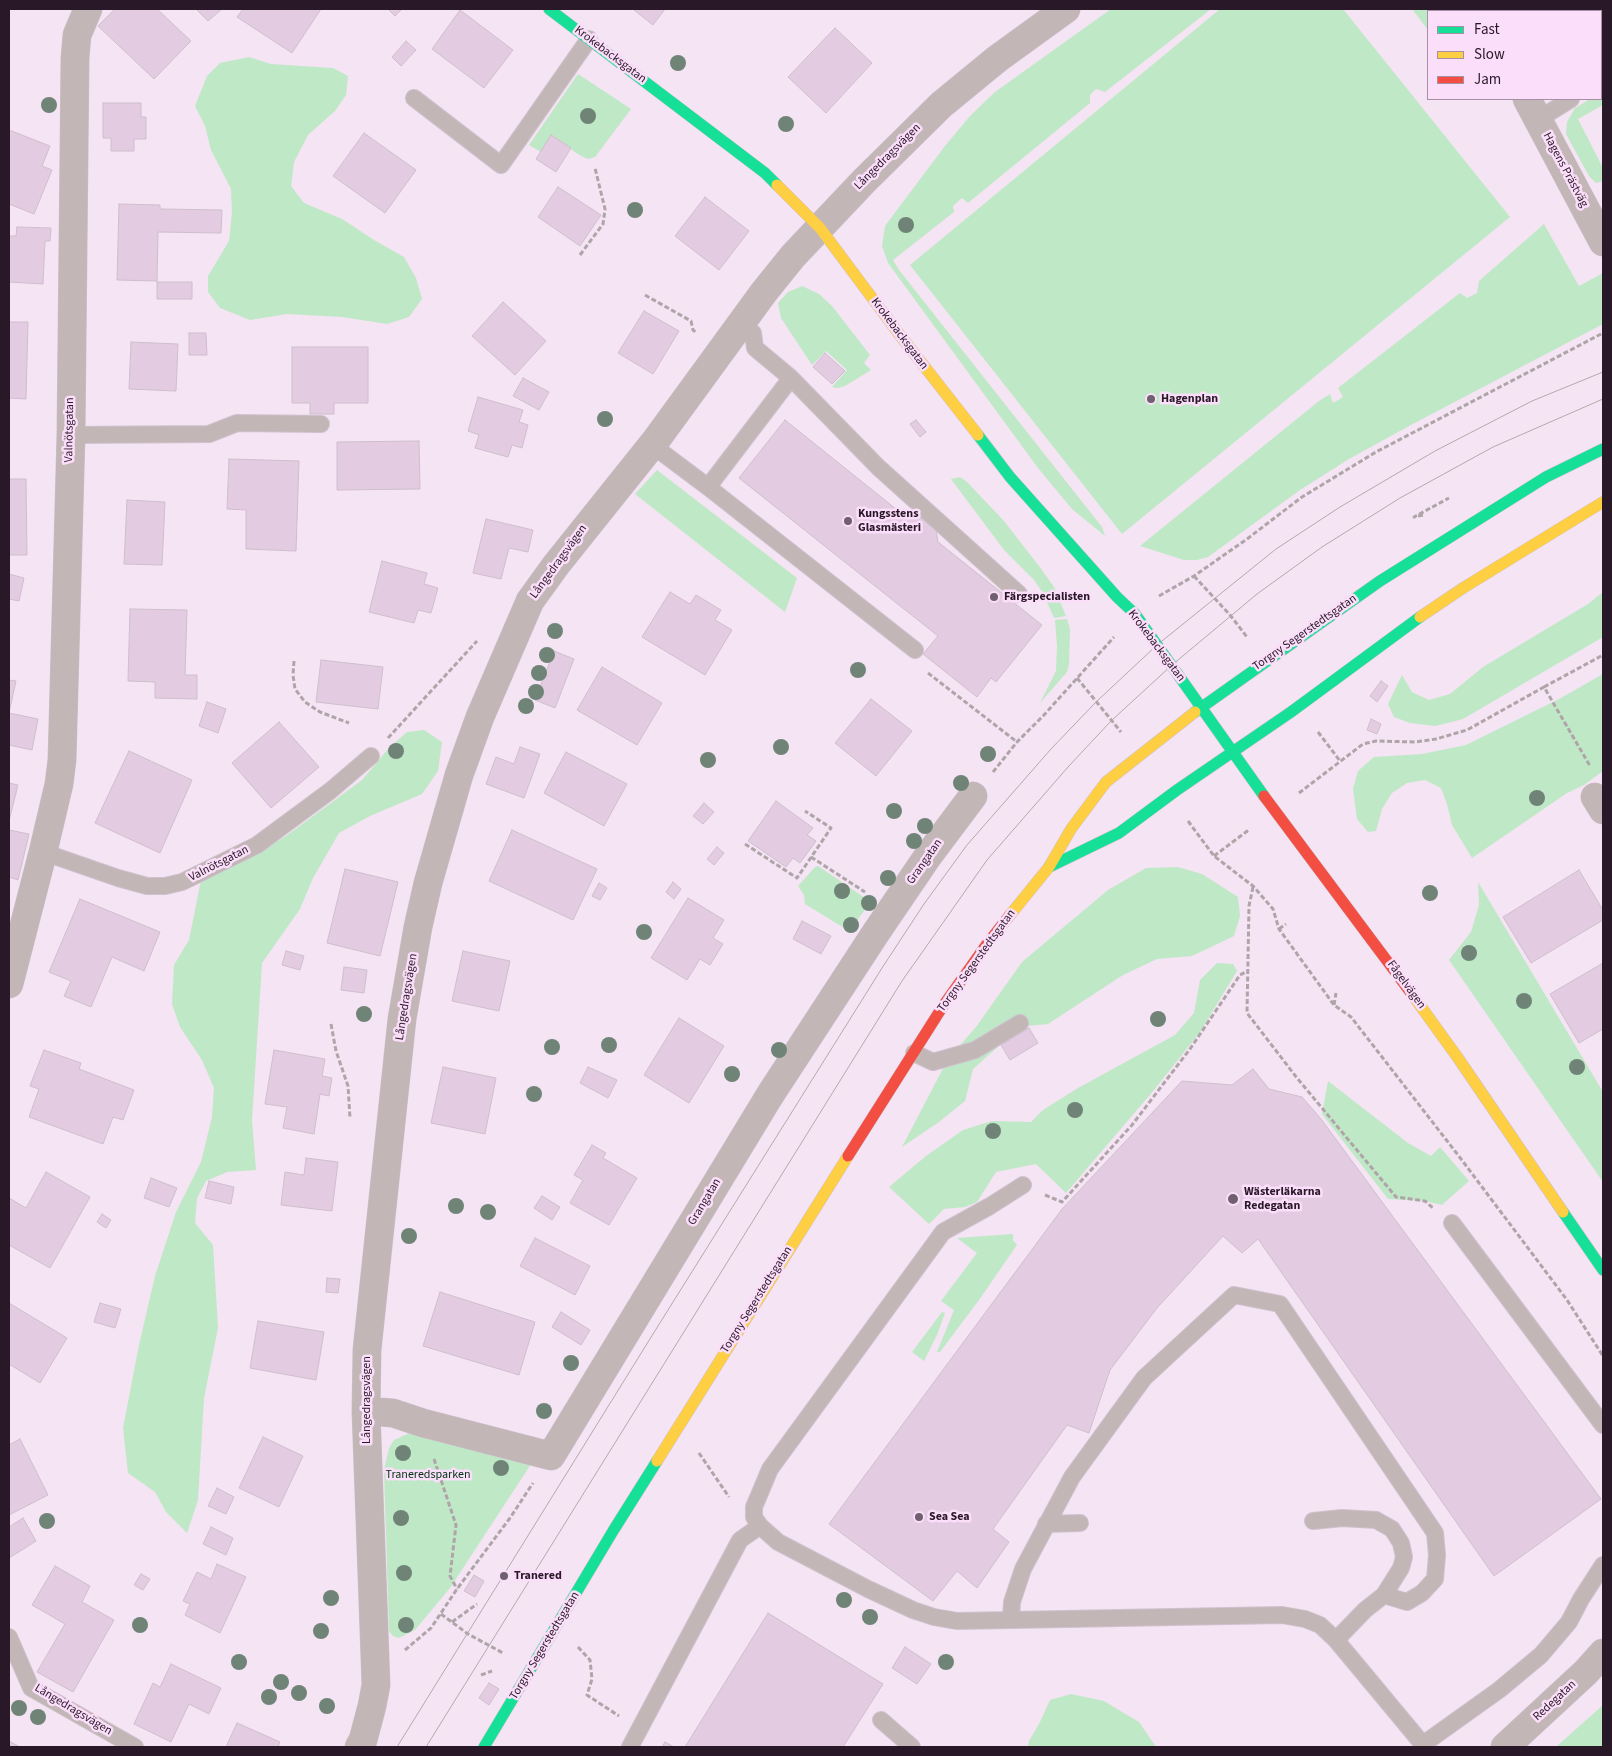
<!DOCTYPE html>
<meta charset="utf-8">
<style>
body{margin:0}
#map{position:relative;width:1612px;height:1756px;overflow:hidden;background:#f5e4f3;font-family:"Source Sans 3",sans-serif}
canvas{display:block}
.frame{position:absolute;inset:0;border:10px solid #291828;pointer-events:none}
.legend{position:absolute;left:1427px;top:10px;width:175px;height:90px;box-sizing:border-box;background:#fbdef9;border:1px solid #a78fa5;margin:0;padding:6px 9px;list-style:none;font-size:15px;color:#291828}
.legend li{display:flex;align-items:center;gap:10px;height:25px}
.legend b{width:25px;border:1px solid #a78fa5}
</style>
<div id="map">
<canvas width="1612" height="1756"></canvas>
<div class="frame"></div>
<ul class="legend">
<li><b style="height:6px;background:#16e098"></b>Fast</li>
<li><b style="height:6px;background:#ffcf43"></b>Slow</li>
<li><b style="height:6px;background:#f24e42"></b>Jam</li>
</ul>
</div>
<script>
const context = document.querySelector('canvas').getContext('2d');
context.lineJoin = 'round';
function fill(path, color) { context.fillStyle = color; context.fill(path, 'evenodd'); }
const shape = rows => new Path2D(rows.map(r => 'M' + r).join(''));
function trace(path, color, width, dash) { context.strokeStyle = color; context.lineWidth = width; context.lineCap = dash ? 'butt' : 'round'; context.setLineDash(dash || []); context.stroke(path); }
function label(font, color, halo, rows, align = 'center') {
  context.font = font + ' "Source Sans 3",sans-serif'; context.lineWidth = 5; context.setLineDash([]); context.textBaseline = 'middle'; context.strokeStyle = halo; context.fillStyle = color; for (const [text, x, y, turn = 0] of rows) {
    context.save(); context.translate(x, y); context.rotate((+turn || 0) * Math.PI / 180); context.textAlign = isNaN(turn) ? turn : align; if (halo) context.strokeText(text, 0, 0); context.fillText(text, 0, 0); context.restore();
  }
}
fill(shape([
 [1111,9,1211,9,1105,92,1096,89,1090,95,1090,103,968,203,962,198,953,206,954,212,893,260,899,270,1102,527,1105,536,1072,509,1038,468,888,263,882,246,885,226,945,146,970,116,995,92],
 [1220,9,1343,9,1510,217,1122,534,910,265],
 [1412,9,1434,9,1436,11,1428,11,1428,30],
 [1521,9,1591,9,1592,11,1522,11],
 [249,57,271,64,333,68,348,76,346,95,335,111,308,135,294,162,291,186,304,203,342,219,374,240,404,257,416,278,422,299,409,317,387,324,342,317,287,314,250,320,220,308,208,292,208,276,229,241,232,212,231,189,211,150,205,126,195,106,207,76,220,63],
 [578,74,631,109,595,157,588,159,581,156,551,136,541,152,529,145],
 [1603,91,1603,105,1578,119,1603,168,1603,181,1596,183,1589,176,1566,134,1567,122,1575,108,1590,99,1601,99,1601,93],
 [1544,224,1579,286,1603,273,1603,324,1409,426,1349,459,1300,490,1208,557,1197,560,1184,560,1140,546,1319,401,1330,394,1333,403,1343,397,1338,388,1460,293,1467,298,1477,293,1479,281],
 [802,286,819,294,832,306,870,355,864,363,871,370,845,386,838,388,832,387,847,370,826,351,812,365,781,318,778,303,788,292],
 [657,470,797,578,785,612,635,494],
 [960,477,967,482,1004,521,1039,566,1054,587,1066,616,1054,618,1043,593,1034,580,1004,550,951,479],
 [1603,592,1603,637,1463,719,1435,726,1410,723,1394,717,1388,704,1402,675,1412,692,1429,700,1450,694,1483,667,1588,604],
 [1067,619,1070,629,1069,664,1067,672,1040,703,1056,671,1057,646,1055,620],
 [1603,674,1603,771,1584,785,1567,793,1472,858,1452,825,1447,804,1441,788,1425,780,1407,783,1392,793,1382,809,1376,831,1368,832,1357,819,1353,789,1358,771,1374,757,1422,754,1466,745,1561,698],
 [424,730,442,742,438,771,422,794,370,816,339,833,313,878,300,909,262,963,252,1120,256,1170,227,1172,206,1181,197,1198,195,1223,213,1245,218,1328,204,1398,198,1500,187,1533,166,1512,155,1492,128,1473,123,1428,139,1345,155,1276,176,1212,201,1162,212,1117,214,1088,202,1060,180,1027,172,1004,174,965,189,940,201,880,230,868,286,836,362,780,389,748,407,732],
 [818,866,871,902,849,931,805,904,804,895,798,886,815,867],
 [1178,867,1202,874,1238,897,1240,916,1234,936,1192,956,1157,959,1123,975,1048,1024,1027,1026,1000,1045,973,1069,965,1101,939,1122,902,1147,948,1059,976,1027,1022,962,1108,890,1146,868],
 [1478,882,1603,1092,1603,1182,1449,960,1471,932,1479,905],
 [1217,963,1233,964,1237,971,1200,1032,1154,1090,1066,1193,1036,1164,996,1172,977,1202,965,1207,944,1209,929,1224,889,1187,926,1156,963,1130,992,1121,1031,1122,1043,1110,1078,1088,1175,1035,1194,1013,1200,980],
 [1328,1081,1408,1143,1431,1156,1440,1147,1469,1181,1442,1205,1425,1201,1388,1199,1322,1114],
 [1013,1234,1013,1240,1017,1245,979,1300,940,1352,937,1352,954,1310,941,1301,977,1253,957,1238],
 [942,1312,945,1313,937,1335,924,1361,912,1352],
 [412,1432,535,1458,450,1588,415,1630,399,1638,393,1636,389,1631,384,1470,389,1448,394,1440],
 [1071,1694,1104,1701,1139,1722,1156,1747,1028,1747,1029,1741,1040,1722,1050,1700],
 [1603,1705,1603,1747,1557,1747,1557,1746]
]), '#bfe8c7');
const building = shape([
 [115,9,157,9,191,41,154,79,98,26,115,9],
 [196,9,222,9,208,21,196,9],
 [243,9,321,9,292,53,237,17,243,9],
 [388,9,402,9,395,16,388,9],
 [636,9,665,9,653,25,634,10,636,9],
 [460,10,513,50,484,88,432,49,460,10],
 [835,28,872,63,826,113,788,77,835,28],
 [406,41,416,50,401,66,392,57,406,41],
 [103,103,141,103,141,117,146,117,146,139,134,139,134,151,111,151,111,138,103,138,103,103],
 [9,130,50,146,42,166,52,170,34,214,9,204,9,130],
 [364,133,416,170,385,213,333,176,364,133],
 [551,135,571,148,556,172,536,159,551,135],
 [558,187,601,215,580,246,538,217,558,187],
 [705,197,749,231,719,270,675,236,705,197],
 [119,204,160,205,160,209,222,210,221,233,158,232,157,281,117,280,119,204],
 [17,227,51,228,50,241,45,241,43,284,9,282,9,236,16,236,17,227],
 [157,282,192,282,192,299,157,299,157,282],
 [503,302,546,341,515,375,472,336,503,302],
 [644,311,679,331,653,374,618,353,644,311],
 [9,322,28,322,26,399,9,398,9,322],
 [189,333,206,333,207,355,189,355,189,333],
 [131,342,178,344,176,391,129,389,131,342],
 [292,347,368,347,368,403,334,403,334,414,310,414,310,403,292,403,292,347],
 [825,353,845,371,832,384,813,367,825,353],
 [523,378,549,392,539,410,513,396,523,378],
 [478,397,523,410,519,422,528,425,522,448,512,445,508,457,475,448,479,435,468,431,478,397],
 [785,420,906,517,917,515,936,530,938,542,1042,625,996,682,991,678,977,697,923,654,938,636,739,478,785,420],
 [916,420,926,432,920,437,910,424,916,420],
 [419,441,420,489,337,490,337,442,419,441],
 [229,459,299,461,296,551,246,549,246,510,227,509,229,459],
 [9,479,26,479,27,555,9,555,9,479],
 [127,500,165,502,162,565,124,564,127,500],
 [486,519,533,530,528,552,509,548,501,579,473,573,486,519],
 [382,561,427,573,424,584,438,588,431,613,418,610,414,623,369,612,382,561],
 [9,574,24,578,19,601,9,599,9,574],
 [670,592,690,604,696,595,721,610,715,620,732,630,705,675,642,637,670,592],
 [130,609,187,610,185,675,197,675,197,699,155,698,155,682,128,681,130,609],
 [554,651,574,659,555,708,535,700,554,651],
 [321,660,383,667,378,709,316,702,321,660],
 [602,667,662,703,637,745,577,710,602,667],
 [9,680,16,681,9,713,38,719,32,750,9,745,9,680],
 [1381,681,1388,686,1377,702,1370,696,1381,681],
 [871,699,912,731,876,776,835,743,871,699],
 [207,702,226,709,218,733,199,726,207,702],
 [1371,719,1381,724,1377,734,1367,730,1371,719],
 [279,722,319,767,271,808,232,763,279,722],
 [520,747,540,754,524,798,486,784,496,757,514,764,520,747],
 [129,751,192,780,160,853,95,823,129,751],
 [566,752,627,784,604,826,544,793,566,752],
 [9,783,18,785,9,821,9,783],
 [776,801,813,828,807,835,816,841,800,863,793,858,786,867,748,841,776,801],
 [704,803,714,812,703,824,693,816,704,803],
 [9,830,29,834,18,880,9,877,9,830],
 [512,830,597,869,573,920,489,881,512,830],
 [717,847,724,853,714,865,707,859,717,847],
 [345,869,398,882,380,956,327,943,345,869],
 [1579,870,1603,910,1603,920,1531,963,1503,917,1579,870],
 [673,882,681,889,674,899,666,892,673,882],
 [599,883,607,888,600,900,592,896,599,883],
 [688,898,724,920,713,938,723,944,710,965,700,959,687,980,651,958,688,898],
 [80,899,160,932,144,971,112,957,91,1007,64,996,71,981,49,972,80,899],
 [802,921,831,936,821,954,793,939,802,921],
 [286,951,304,956,300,970,282,965,286,951],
 [463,951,510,961,499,1011,452,1001,463,951],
 [1603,963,1603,1029,1579,1043,1550,994,1603,963],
 [344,967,367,970,364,993,341,990,344,967],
 [679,1018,724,1046,689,1103,644,1075,679,1018],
 [1029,1028,1038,1043,1010,1060,1001,1045,1029,1028],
 [44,1050,81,1063,79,1069,134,1090,123,1120,113,1117,103,1144,29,1117,39,1089,30,1086,44,1050],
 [274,1050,325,1059,322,1076,332,1078,329,1096,320,1094,314,1134,283,1128,287,1107,265,1104,274,1050],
 [443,1067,496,1078,485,1134,431,1123,443,1067],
 [588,1067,617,1080,608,1098,580,1083,588,1067],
 [1253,1069,1269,1089,1302,1097,1321,1119,1601,1499,1494,1576,1258,1239,1242,1253,1223,1236,1157,1308,1110,1370,1089,1433,1067,1425,993,1529,1009,1542,977,1588,957,1571,933,1601,829,1524,1062,1209,1182,1081,1232,1085,1253,1069],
 [592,1145,606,1153,603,1158,637,1178,609,1225,570,1203,583,1180,574,1175,592,1145],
 [306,1158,338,1162,332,1211,281,1205,285,1172,304,1175,306,1158],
 [46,1172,90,1197,50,1268,9,1245,9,1198,26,1208,46,1172],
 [151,1178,177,1188,169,1207,144,1198,151,1178],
 [209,1181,234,1187,231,1204,205,1198,209,1181],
 [542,1196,560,1207,552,1220,534,1208,542,1196],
 [102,1214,111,1220,106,1228,97,1222,102,1214],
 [535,1238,590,1266,575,1295,520,1266,535,1238],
 [327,1278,340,1279,338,1293,326,1292,327,1278],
 [440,1292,535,1322,519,1375,423,1346,440,1292],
 [9,1303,67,1338,40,1383,9,1364,9,1303],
 [100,1303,121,1309,115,1328,94,1322,100,1303],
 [561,1312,590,1330,581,1345,552,1327,561,1312],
 [258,1321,324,1332,316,1380,250,1368,258,1321],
 [263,1437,303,1456,279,1507,239,1488,263,1437],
 [20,1439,48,1495,9,1515,9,1445,20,1439],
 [217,1488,234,1497,226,1514,208,1506,217,1488],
 [23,1518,36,1541,9,1558,9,1527,23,1518],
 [211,1527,233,1538,226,1555,203,1544,211,1527],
 [217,1564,246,1577,220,1633,185,1615,190,1604,183,1601,197,1572,211,1579,217,1564],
 [55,1566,90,1586,82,1602,114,1620,73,1692,37,1672,65,1624,32,1605,55,1566],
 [141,1574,150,1579,143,1590,134,1585,141,1574],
 [474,1575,484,1581,475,1597,464,1591,474,1575],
 [768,1613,883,1684,843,1747,685,1747,768,1613],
 [905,1647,931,1664,917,1684,892,1668,905,1647],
 [171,1664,221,1688,209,1714,189,1704,171,1742,134,1724,153,1683,160,1687,171,1664],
 [489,1683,499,1689,489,1705,479,1698,489,1683],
 [237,1723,280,1742,278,1747,226,1747,237,1723],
 [9,1741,20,1747,9,1747,9,1741],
 [665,1742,674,1747,662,1747,665,1742]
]);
fill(building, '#e3cce1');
trace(building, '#cebecc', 1);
const lane = shape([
 [1601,80,1603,78],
 [414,98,501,165,589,39],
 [1539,119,1571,99],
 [736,332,753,333,755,348,791,378,878,467,1019,594],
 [71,435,209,434,237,423,321,424],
 [652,445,708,487,915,650],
 [708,487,791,378],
 [43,852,118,878,147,886,165,886,182,882,257,845,330,791,371,756],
 [914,1053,933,1062,975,1050,1020,1023],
 [1023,1185,990,1206,943,1232,770,1469,754,1507,754,1517,760,1526,778,1542,868,1589,913,1610,934,1617,957,1621,1282,1615,1305,1619,1320,1625,1336,1640,1425,1747],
 [1452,1223,1603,1425],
 [1313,1521,1342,1518,1376,1520,1392,1529,1401,1543,1404,1557,1401,1568,1384,1595,1365,1610,1336,1640],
 [1046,1524,1080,1523],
 [1011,1619,1012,1602,1023,1569,1072,1477,1144,1378,1234,1295,1280,1304,1435,1533,1437,1555,1435,1579,1422,1593,1407,1602,1384,1595],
 [9,1637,31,1688,135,1747],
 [881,1720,912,1747],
 [1422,1745,1499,1690,1541,1655,1569,1622,1581,1599,1603,1565],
 [630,1747,740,1540,760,1526]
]);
const street = shape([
 [1476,9,1477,11],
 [1527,99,1603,242],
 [1595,797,1603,810],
 [9,984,43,852,59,784,62,760,71,435,75,58,77,35,88,9],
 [366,1411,393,1413,423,1423,551,1456,770,1095,875,934,928,856,973,796],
 [359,1747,363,1740,372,1706,376,1685,366,1411,367,1350,402,1019,418,927,428,883,459,775,480,717,530,601,556,565,656,440,764,292,793,256,864,181,941,105,997,59,1066,9],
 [1505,1747,1586,1672,1603,1653]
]);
const fast = shape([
 [549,9,765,173,777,185],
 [978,435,1010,477,1117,597,1135,614,1264,796],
 [1195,712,1380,581,1546,477,1603,449],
 [1049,867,1119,833,1177,790,1291,712,1420,617],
 [1563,1212,1603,1270],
 [484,1747,613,1531,657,1461]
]);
const slow = shape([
 [777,185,820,228,899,334,978,435],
 [1420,617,1463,588,1603,502],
 [1010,915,1049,867,1071,829,1106,782,1195,712],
 [1414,997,1458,1058,1563,1212],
 [657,1461,848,1156]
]);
const jam = shape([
 [1264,796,1414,997],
 [848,1156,943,1006,987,944,1010,915]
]);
trace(lane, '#cfc1ce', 18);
trace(street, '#cfc1ce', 29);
trace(fast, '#cfc1ce', 12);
trace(slow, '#cfc1ce', 12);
trace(jam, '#cfc1ce', 12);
trace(shape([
 [1596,9,1597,11],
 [1601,17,1603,22],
 [580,255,603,224,604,217,605,209,595,168],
 [645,295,691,321,693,330,697,333],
 [1423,515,1414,517,1449,498],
 [1194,576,1230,615,1247,637],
 [1159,596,1194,576,1247,539,1302,497,1376,452,1603,333],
 [294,661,293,675,295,689,305,702,320,712,349,723],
 [928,673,1017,742],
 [1077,678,1121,732],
 [1544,687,1603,655],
 [1318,732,1340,761],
 [388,738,477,641],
 [993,772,1017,742,1044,715,1114,637],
 [1299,793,1363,744,1376,741,1416,742,1436,739,1467,730,1544,687,1590,766],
 [1188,821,1214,856,1253,886,1273,909,1279,929,1334,1005,1351,1017,1458,1155,1567,1300,1603,1356],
 [745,844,797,878,831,828,805,811],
 [1214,856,1250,829],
 [811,857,865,892],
 [1253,887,1249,906,1247,1013,1297,1078,1396,1197,1425,1201,1433,1208],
 [1279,929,1286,924],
 [1334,1005,1336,993],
 [331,1024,336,1051,348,1086,350,1118],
 [1045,1195,1062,1202,1132,1125,1190,1049,1240,975,1246,972],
 [699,1453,729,1497],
 [434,1459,456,1525,450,1576,457,1589],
 [441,1614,468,1634,503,1653],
 [452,1622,477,1604],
 [578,1647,590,1660,592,1679,587,1695,619,1716],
 [405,1650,431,1628,457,1589,510,1518,533,1483],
 [481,1675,492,1671]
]), '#afa5a9', 3, [5, 2.5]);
trace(lane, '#c2b6b7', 16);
trace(street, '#c2b6b7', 28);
trace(fast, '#16e098', 11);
trace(slow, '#ffcf43', 11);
trace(jam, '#f24e42', 11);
trace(shape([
 [397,1747,653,1334,882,968,924,904,967,845,1051,749,1096,702,1157,645,1276,549,1340,507,1435,451,1532,401,1603,372],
 [426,1747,902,981,987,860,1068,767,1111,721,1172,665,1257,594,1322,547,1400,498,1493,447,1603,399]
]), '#b4a8ad', 1);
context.fillStyle = '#6f8377';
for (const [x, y] of [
 [678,63],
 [49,105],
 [588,116],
 [786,124],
 [635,210],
 [906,225],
 [605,419],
 [555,631],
 [547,655],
 [858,670],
 [539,673],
 [536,692],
 [526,706],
 [781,747],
 [396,751],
 [988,754],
 [708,760],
 [961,783],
 [1537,798],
 [894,811],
 [925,826],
 [914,841],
 [888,878],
 [842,891],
 [1430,893],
 [869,903],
 [851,925],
 [644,932],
 [1469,953],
 [1524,1001],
 [364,1014],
 [1158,1019],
 [609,1045],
 [552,1047],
 [779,1050],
 [1577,1067],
 [732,1074],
 [534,1094],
 [1075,1110],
 [993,1131],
 [456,1206],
 [488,1212],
 [409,1236],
 [571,1363],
 [544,1411],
 [403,1453],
 [501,1468],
 [401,1518],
 [47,1521],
 [404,1573],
 [331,1598],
 [844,1600],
 [870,1617],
 [140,1625],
 [406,1625],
 [321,1631],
 [239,1662],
 [946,1662],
 [281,1682],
 [299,1693],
 [269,1697],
 [327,1706],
 [19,1708],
 [38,1717]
]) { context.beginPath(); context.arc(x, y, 8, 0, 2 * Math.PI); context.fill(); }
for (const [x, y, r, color] of [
 [1151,399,5,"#705f6f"],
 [848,521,5,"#705f6f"],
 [994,597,5,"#705f6f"],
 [1233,1199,6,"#705f6f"],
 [919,1517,5,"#705f6f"],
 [504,1576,5,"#705f6f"]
]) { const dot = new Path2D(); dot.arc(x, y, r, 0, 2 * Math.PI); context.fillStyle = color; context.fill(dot); trace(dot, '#fbdef9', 2); }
label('12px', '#291828', '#fbdef9', [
 ["Krokebacksgatan",610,55,37],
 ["Långedragsvägen",888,157,-45],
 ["Hagens Prästväg",1565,170,62],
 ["Krokebacksgatan",899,334,53],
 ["Valnötsgatan",70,430,-89],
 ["Långedragsvägen",559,562,-54],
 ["Torgny Segerstedtsgatan",1305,633,-35],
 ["Krokebacksgatan",1156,646,53],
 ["Grangatan",925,862,-55],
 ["Valnötsgatan",219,864,-27],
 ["Torgny Segerstedtsgatan",977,961,-54],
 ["Fågelvägen",1406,985,54],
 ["Långedragsvägen",407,997,-81],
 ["Grangatan",705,1202,-59],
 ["Torgny Segerstedtsgatan",757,1300,-58],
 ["Långedragsvägen",367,1400,-90],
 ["Torgny Segerstedtsgatan",545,1646,-59],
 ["Redegatan",1555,1701,-43],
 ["Långedragsvägen",73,1710,31]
]);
label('bold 12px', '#291828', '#fbdef9', [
 ["Hagenplan",1161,399],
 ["Kungsstens",858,514],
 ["Glasmästeri",858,528],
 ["Färgspecialisten",1004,597],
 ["Wästerläkarna",1244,1192],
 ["Redegatan",1244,1206],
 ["Sea Sea",929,1517],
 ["Tranered",514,1576]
], 'left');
label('12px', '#013311', '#fbdef9', [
 ["Traneredsparken",428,1475]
]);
</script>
